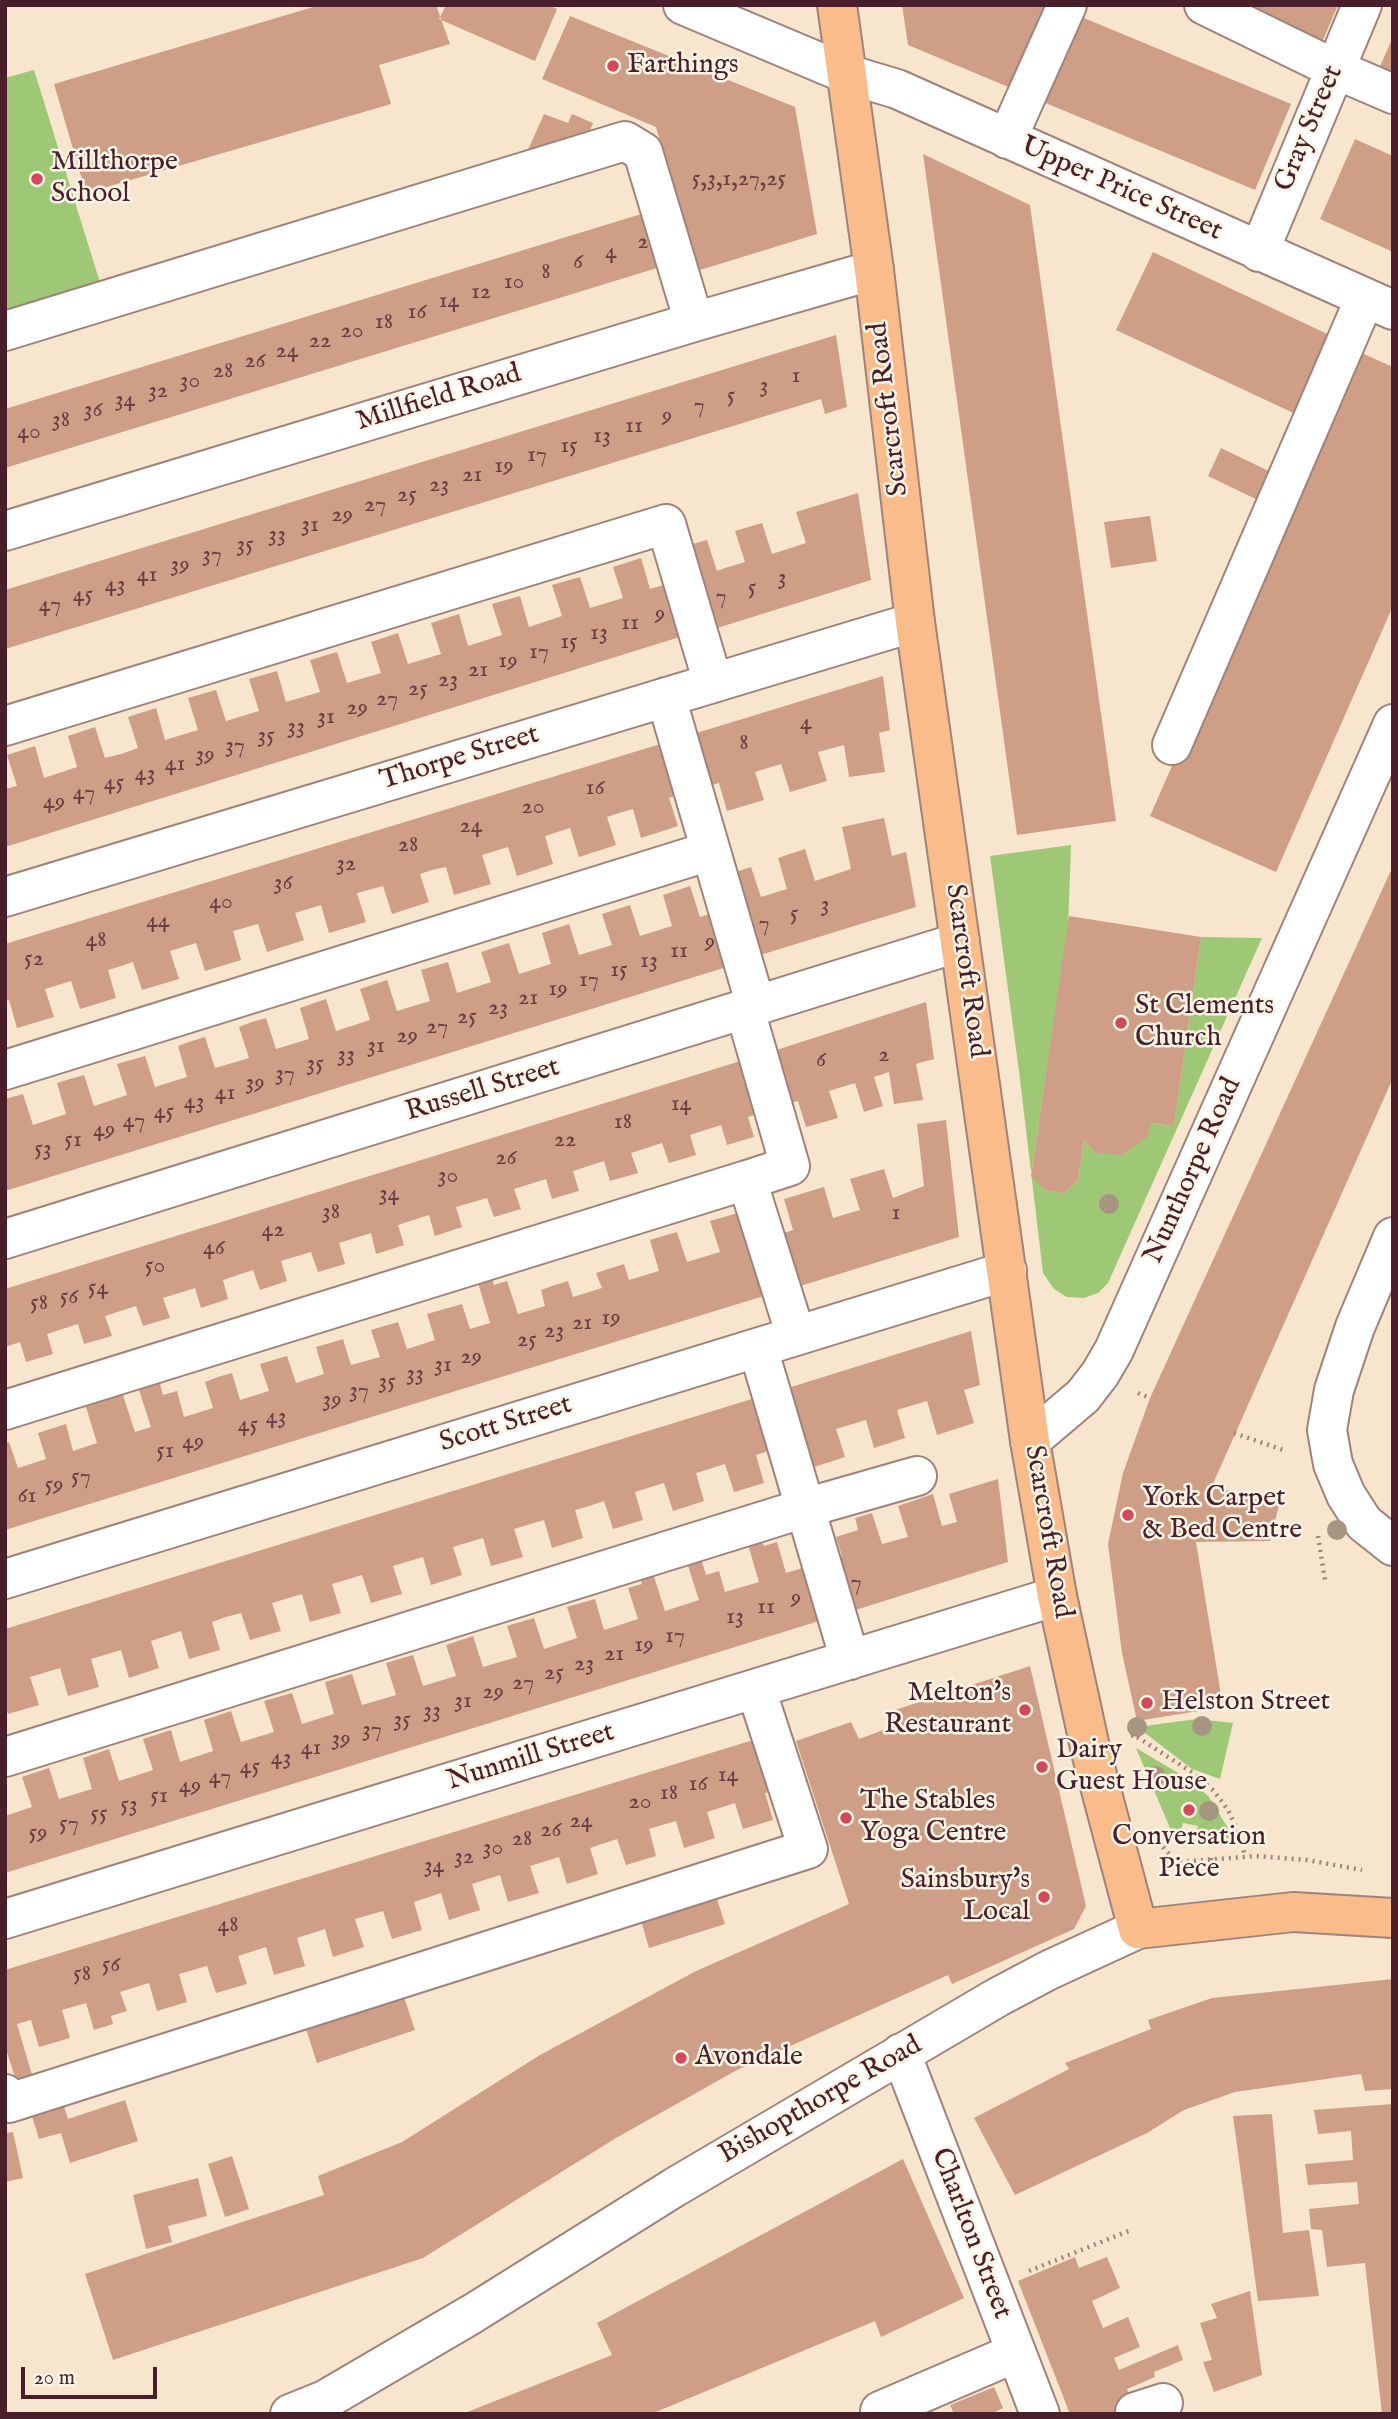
<!DOCTYPE html>
<style>
body{margin:0}
#map{position:relative;width:1398px;height:2419px;overflow:hidden;background:#f7e6cd;font-family:"IM FELL English",serif}
canvas{display:block}
.frame{position:absolute;inset:0;border:7px solid #4a1f2b;pointer-events:none}
.scale{position:absolute;left:21px;top:2367px;width:136px;height:32px;box-sizing:border-box;border:4px solid #4a1f2b;border-top:0;padding-left:9px;font-size:21px;line-height:24px;white-space:nowrap;color:#4a1f2b;-webkit-text-stroke:5px #fcf5e5;paint-order:stroke}
</style>
<div id="map">
<canvas width="1398" height="2419"></canvas>
<div class="frame"></div>
<div class="scale">20 m</div>
</div>
<script>
const context = document.querySelector('canvas').getContext('2d');
context.lineJoin = 'round';
function fill(path, color) { context.fillStyle = color; context.fill(path, 'evenodd'); }
const shape = rows => new Path2D(rows.map(r => 'M' + r).join(''));
function trace(path, color, width, dash) { context.strokeStyle = color; context.lineWidth = width; context.lineCap = dash ? 'butt' : 'round'; context.setLineDash(dash || []); context.stroke(path); }
function label(font, color, halo, rows, align = 'center') {
  context.font = font + ' "IM FELL English",serif'; context.lineWidth = 5; context.setLineDash([]); context.textBaseline = 'middle'; context.strokeStyle = halo; context.fillStyle = color; for (const [text, x, y, turn = 0] of rows) {
    context.save(); context.translate(x, y); context.rotate((+turn || 0) * Math.PI / 180); context.textAlign = isNaN(turn) ? turn : align; if (halo) context.strokeText(text, 0, 0); context.fillText(text, 0, 0); context.restore();
  }
}
fill(shape([
 [34,70,102,289,5,318,5,78],
 [1071,845,1068,927,1031,1175,1045,1190,1064,1193,1078,1180,1084,1140,1095,1153,1151,1123,1174,1126,1201,937,1262,938,1108,1283,1098,1293,1084,1298,1067,1297,1054,1289,1043,1273,1019,1071,990,856],
 [1197,1719,1233,1723,1220,1779,1192,1769,1137,1727],
 [1136,1748,1192,1781,1209,1797,1228,1828,1230,1833,1228,1838,1197,1833,1198,1826,1183,1823,1181,1830,1170,1828]
]), '#9ec875');
fill(shape([
 [320,5,436,5,450,44,379,65,391,104,86,193,54,84],
 [446,5,548,5,557,9,535,61,439,19],
 [902,5,1046,5,1018,91,908,45],
 [1250,5,1338,5,1320,47,1246,14],
 [1072,13,1291,104,1255,190,1036,99],
 [570,16,795,107,817,234,697,271,656,127,542,79],
 [1393,37,1393,80,1377,73],
 [544,114,568,123,572,114,593,123,585,143,523,161],
 [1355,139,1393,156,1393,252,1320,219],
 [923,154,1030,205,1116,821,1017,835],
 [651,211,667,265,5,468,5,409],
 [1153,252,1338,339,1302,417,1116,330],
 [836,335,847,407,825,414,821,399,5,649,5,590],
 [1355,350,1393,367,1393,606,1276,872,1150,816],
 [1221,448,1277,475,1264,503,1208,476],
 [858,493,871,580,714,629,689,545,707,540,717,571,728,567,745,562,735,531,762,523,772,554,806,543,796,512],
 [1150,516,1157,561,1111,568,1104,522],
 [641,558,650,589,667,584,683,636,5,847,5,789,17,786,7,755,35,746,44,778,77,767,68,736,95,727,105,758,121,754,138,748,128,717,156,708,165,740,198,730,188,698,216,690,226,721,259,711,249,679,277,671,286,702,320,692,310,660,337,652,347,683,381,673,371,642,398,633,408,664,441,654,431,623,459,614,468,646,502,635,492,604,520,596,529,627,562,616,552,585,580,577,590,608,623,598,613,567],
 [883,676,890,730,879,733,885,772,849,777,844,745,818,752,827,781,790,792,781,764,755,772,764,800,727,811,719,783,706,787,690,735],
 [667,742,682,794,669,798,678,826,641,838,633,809,619,813,607,817,616,845,579,857,570,828,545,836,553,864,517,876,508,847,482,855,491,884,454,895,446,867,432,870,420,874,429,902,392,914,383,886,357,893,366,922,329,933,321,905,295,913,304,940,267,952,258,924,233,931,241,960,205,971,196,943,170,951,179,979,142,990,133,962,121,966,108,970,116,998,80,1009,71,981,45,989,54,1017,17,1028,9,1000,5,1001,5,944],
 [884,818,892,856,906,852,916,907,757,956,732,873,751,867,761,897,787,889,778,858,805,849,815,881,851,869,842,827],
 [1393,866,1393,1078,1212,1486,1279,1505,1270,1541,1196,1542,1223,1707,1137,1721,1122,1653,1108,1544,1123,1473,1150,1398],
 [690,886,700,917,717,912,733,965,5,1191,5,1099,23,1094,33,1125,66,1114,57,1083,70,1079,84,1075,94,1106,127,1095,117,1064,145,1056,155,1087,187,1077,178,1046,192,1041,205,1037,215,1068,249,1058,239,1027,252,1022,266,1018,276,1049,309,1039,300,1008,326,999,336,1031,370,1020,360,989,387,980,397,1011,430,1001,421,970,448,962,457,993,491,982,481,952,509,943,519,974,551,964,542,933,569,924,579,955,612,945,602,914,630,905,640,936,672,926,663,895],
 [1069,916,1201,937,1174,1126,1151,1123,1147,1137,1122,1155,1095,1153,1084,1140,1078,1180,1064,1193,1045,1190,1031,1176],
 [926,1002,934,1059,916,1064,923,1100,894,1104,889,1072,874,1077,883,1106,864,1112,855,1083,829,1091,838,1118,806,1127,798,1101,786,1104,770,1052],
 [747,1059,764,1112,748,1117,754,1137,727,1145,721,1125,690,1135,696,1155,669,1163,662,1143,631,1153,638,1173,610,1181,604,1161,573,1171,579,1191,565,1195,552,1199,546,1179,514,1189,521,1209,494,1217,487,1198,456,1207,462,1227,435,1236,429,1215,398,1225,404,1245,376,1254,371,1233,339,1243,345,1264,318,1272,311,1252,281,1261,287,1281,260,1290,253,1270,223,1280,228,1299,201,1308,195,1288,163,1298,170,1318,156,1322,143,1326,136,1306,105,1316,112,1336,84,1344,78,1324,47,1334,53,1354,26,1362,20,1342,5,1347,5,1289],
 [946,1120,959,1237,797,1287,781,1234,793,1230,784,1199,824,1187,833,1218,860,1210,850,1179,884,1169,893,1198,924,1186,917,1124],
 [738,1213,780,1291,5,1530,5,1443,9,1442,18,1468,46,1459,38,1433,66,1424,73,1451,97,1443,82,1394,119,1383,135,1432,151,1427,138,1387,159,1380,163,1395,177,1391,184,1417,213,1408,205,1382,218,1377,232,1373,240,1400,269,1391,260,1364,287,1356,296,1383,324,1374,316,1347,330,1343,343,1339,351,1365,380,1357,371,1330,398,1322,407,1349,435,1340,427,1314,462,1304,470,1329,490,1323,476,1276,490,1271,494,1285,507,1281,518,1314,545,1306,541,1290,555,1285,568,1281,573,1297,602,1288,596,1273,624,1264,629,1280,659,1271,650,1240,663,1236,677,1232,687,1262,720,1252,710,1221],
 [971,1331,980,1385,964,1390,974,1423,937,1435,927,1401,897,1410,905,1438,874,1448,866,1420,836,1429,845,1457,814,1467,806,1438,791,1443,775,1392],
 [755,1398,771,1450,756,1455,764,1483,734,1492,725,1464,696,1473,704,1501,673,1511,664,1483,635,1492,643,1520,613,1529,604,1501,589,1506,575,1510,583,1538,552,1548,544,1520,514,1529,523,1557,491,1566,483,1538,453,1547,462,1575,431,1585,423,1557,393,1566,402,1594,371,1603,362,1575,332,1584,341,1613,310,1622,302,1594,272,1603,281,1631,250,1640,241,1613,226,1617,212,1622,220,1650,189,1659,181,1631,151,1641,159,1668,129,1678,121,1650,91,1659,99,1687,68,1696,60,1668,30,1677,39,1705,8,1714,5,1705,5,1629],
 [998,1479,1008,1562,846,1613,830,1560,842,1556,836,1537,858,1530,855,1518,872,1513,882,1544,908,1537,898,1506,933,1494,942,1526,957,1522,949,1494],
 [760,1537,764,1546,777,1542,786,1573,803,1568,819,1621,5,1873,5,1816,32,1807,22,1777,49,1768,59,1799,92,1789,83,1758,109,1749,119,1781,153,1770,143,1739,171,1730,180,1762,213,1751,204,1720,231,1711,241,1742,274,1732,264,1701,292,1693,302,1724,334,1714,325,1682,352,1674,362,1705,396,1695,386,1663,413,1655,423,1686,456,1676,446,1645,473,1636,483,1667,517,1657,507,1626,534,1618,544,1649,577,1638,567,1607,595,1599,604,1630,638,1619,628,1588,642,1584,637,1568,650,1564,665,1611,699,1600,683,1550,697,1545,706,1575,719,1571,725,1592,759,1582,747,1541],
 [1030,1666,1086,1906,1074,1929,952,1984,948,1975,737,2070,616,2138,423,2258,113,2360,85,2274,324,2195,318,2176,402,2142,540,2055,696,1971,849,1904,796,1741,851,1722,859,1739,897,1725,892,1711],
 [763,1737,780,1789,765,1793,773,1820,743,1829,735,1803,707,1812,715,1838,684,1848,676,1821,662,1825,649,1829,656,1856,626,1865,617,1839,590,1848,598,1874,567,1884,559,1857,530,1866,539,1893,508,1902,500,1875,472,1884,480,1910,449,1920,441,1893,414,1902,422,1930,392,1939,383,1911,355,1919,364,1947,333,1957,325,1929,297,1938,305,1966,274,1975,266,1947,238,1956,247,1984,216,1993,207,1966,179,1974,187,2002,157,2011,149,1983,120,1992,127,2011,111,2016,113,2024,94,2030,86,2003,62,2010,70,2038,39,2047,31,2020,17,2024,32,2075,16,2080,5,2046,5,1970],
 [715,1893,725,1924,649,1948,640,1917],
 [1393,1979,1393,2089,1365,2091,1361,2074,1235,2092,1184,2110,1147,2133,1015,2195,974,2118,1069,2069,1065,2063,1151,2029,1148,2020,1212,1998],
 [404,1997,415,2030,317,2063,306,2029],
 [125,2100,138,2141,70,2163,61,2133,39,2139,31,2113,63,2103,68,2119],
 [1393,2104,1393,2414,1382,2414,1365,2263,1327,2267,1322,2230,1311,2229,1309,2209,1359,2204,1357,2182,1308,2185,1305,2164,1353,2160,1351,2131,1318,2134,1314,2110],
 [1272,2114,1283,2233,1309,2230,1319,2296,1258,2301,1233,2116],
 [13,2132,23,2178,5,2182,5,2133],
 [232,2156,249,2209,225,2217,208,2164],
 [903,2159,964,2298,881,2337,875,2321,651,2414,462,2414,612,2355,597,2323],
 [198,2178,207,2216,168,2226,172,2242,146,2249,133,2195],
 [1075,2257,1079,2268,1107,2257,1120,2288,1092,2301,1103,2328,1128,2317,1140,2347,1114,2358,1119,2370,1178,2345,1183,2360,1154,2372,1155,2377,1127,2389,1136,2414,1070,2414,1018,2281],
 [1250,2291,1262,2375,1214,2392,1203,2362,1212,2360,1200,2323,1217,2318,1211,2304],
 [994,2387,1003,2408,991,2414,954,2414,950,2405]
]), '#ce9e87');
const minor = shape([
 [683,5,847,74,897,89,1393,310],
 [1204,5,1335,69,1393,94],
 [1007,139,1067,5],
 [1259,252,1362,5],
 [5,331,625,141,643,152,694,322],
 [5,531,694,322,874,270],
 [666,697,756,1006],
 [5,726,666,524,713,683],
 [1172,745,1365,298],
 [5,897,915,622],
 [745,1010,790,1166,747,1180,796,1336],
 [5,1070,710,851],
 [1393,1237,1355,1327,1334,1390,1327,1430,1333,1464,1346,1495,1364,1523,1393,1546],
 [5,1239,960,942],
 [758,1348,850,1660],
 [5,1410,747,1180],
 [1030,1441,1083,1396,1100,1374,1114,1350,1393,724],
 [5,1579,1007,1271],
 [5,1757,805,1508,917,1476],
 [5,1919,1057,1596],
 [901,2053,1040,2414],
 [5,2094,9,2103,808,1849,756,1689],
 [880,2411,1015,2353],
 [1135,2412,1163,2403],
 [290,2414,325,2400,472,2314,675,2187,998,1997,1049,1970,1138,1929]
]);
const major = shape([
 [837,5,874,270,915,622,1030,1441,1057,1596,1091,1752,1138,1929,1293,1912,1393,1918]
]);
trace(minor, '#a0827c', 42);
trace(major, '#a0827c', 42);
trace(shape([
 [1138,1393,1150,1398],
 [1234,1433,1286,1451],
 [1318,1536,1325,1580],
 [1131,1736,1134,1735,1193,1773,1214,1791,1228,1810,1239,1834,1245,1856],
 [1163,1847,1176,1862],
 [1211,1858,1211,1878],
 [1166,1863,1256,1856,1307,1860,1362,1870],
 [1029,2271,1131,2230]
]), '#a0827c', 4.5, [2, 5]);
trace(minor, '#fff', 38);
trace(major, '#f9bc8a', 38);
context.fillStyle = '#a69580';
for (const [x, y] of [
 [1109,1204],
 [1337,1530],
 [1202,1726],
 [1137,1727],
 [1156,1776],
 [1209,1811]
]) { context.beginPath(); context.arc(x, y, 10, 0, 2 * Math.PI); context.fill(); }
for (const [x, y, r, color] of [
 [613,66,7,"#d1495b"],
 [37,179,7,"#d1495b"],
 [1121,1023,7,"#d1495b"],
 [1128,1515,7,"#d1495b"],
 [1147,1703,7,"#d1495b"],
 [1025,1710,7,"#d1495b"],
 [1042,1767,7,"#d1495b"],
 [1189,1810,7,"#d1495b"],
 [846,1818,7,"#d1495b"],
 [1044,1897,7,"#d1495b"],
 [681,2058,7,"#d1495b"]
]) { const dot = new Path2D(); dot.arc(x, y, r, 0, 2 * Math.PI); context.fillStyle = color; context.fill(dot); trace(dot, '#fcf5e5', 2.5); }
label('24px', '#6b3f42', null, [
 ["5,3,1,27,25",739,180],
 ["2",643,243],
 ["4",611,253],
 ["6",578,263],
 ["8",546,273],
 ["10",514,283],
 ["12",481,293],
 ["14",449,302],
 ["16",417,313],
 ["18",384,323],
 ["20",352,332],
 ["22",320,342],
 ["24",287,352],
 ["26",255,362],
 ["28",223,372],
 ["1",796,377],
 ["30",190,382],
 ["3",764,387],
 ["32",158,392],
 ["5",731,397],
 ["34",125,401],
 ["7",699,407],
 ["36",93,411],
 ["9",667,417],
 ["38",61,421],
 ["11",634,427],
 ["40",29,433],
 ["13",602,437],
 ["15",569,447],
 ["17",537,456],
 ["19",504,467],
 ["21",472,476],
 ["23",439,486],
 ["25",407,496],
 ["27",375,506],
 ["29",342,516],
 ["31",310,526],
 ["33",277,536],
 ["35",245,546],
 ["37",212,556],
 ["39",180,566],
 ["41",147,576],
 ["3",782,579],
 ["43",115,586],
 ["5",752,589],
 ["45",83,596],
 ["7",721,598],
 ["47",50,606],
 ["9",660,615],
 ["11",630,624],
 ["13",599,634],
 ["15",569,643],
 ["17",539,653],
 ["19",508,662],
 ["21",478,671],
 ["23",448,681],
 ["25",418,690],
 ["27",387,700],
 ["29",357,709],
 ["31",326,718],
 ["4",806,724],
 ["33",296,728],
 ["35",266,737],
 ["8",744,744],
 ["37",235,747],
 ["39",205,756],
 ["41",175,765],
 ["43",145,775],
 ["45",114,784],
 ["16",595,789],
 ["47",84,794],
 ["49",54,803],
 ["20",533,808],
 ["24",471,827],
 ["28",408,846],
 ["32",346,865],
 ["36",283,884],
 ["40",221,903],
 ["3",825,906],
 ["5",794,915],
 ["44",158,922],
 ["7",764,925],
 ["48",96,941],
 ["9",710,943],
 ["11",679,952],
 ["52",34,960],
 ["13",649,962],
 ["15",619,971],
 ["17",589,981],
 ["19",558,990],
 ["21",528,999],
 ["23",498,1009],
 ["25",467,1018],
 ["27",437,1028],
 ["29",407,1037],
 ["31",376,1047],
 ["33",346,1056],
 ["2",884,1056],
 ["6",821,1061],
 ["35",315,1065],
 ["37",285,1075],
 ["39",255,1084],
 ["41",225,1094],
 ["43",194,1103],
 ["14",681,1105],
 ["45",164,1113],
 ["47",134,1122],
 ["18",623,1123],
 ["49",104,1131],
 ["51",73,1141],
 ["22",565,1141],
 ["53",43,1150],
 ["26",506,1159],
 ["30",448,1177],
 ["34",389,1195],
 ["38",331,1213],
 ["1",896,1214],
 ["42",273,1231],
 ["46",214,1249],
 ["50",155,1267],
 ["54",98,1289],
 ["56",69,1298],
 ["58",39,1304],
 ["19",611,1319],
 ["21",582,1324],
 ["23",554,1332],
 ["25",527,1341],
 ["29",471,1358],
 ["31",443,1366],
 ["33",415,1375],
 ["35",387,1383],
 ["37",359,1392],
 ["39",332,1401],
 ["43",276,1418],
 ["45",248,1426],
 ["49",193,1443],
 ["51",165,1452],
 ["57",81,1478],
 ["59",54,1486],
 ["61",27,1497],
 ["7",856,1584],
 ["9",796,1599],
 ["11",766,1608],
 ["13",735,1618],
 ["17",675,1637],
 ["19",644,1646],
 ["21",614,1655],
 ["23",584,1665],
 ["25",554,1674],
 ["27",523,1684],
 ["29",493,1693],
 ["31",463,1702],
 ["33",432,1712],
 ["35",402,1721],
 ["37",372,1731],
 ["39",341,1740],
 ["41",311,1749],
 ["43",281,1759],
 ["45",250,1768],
 ["14",728,1776],
 ["47",220,1778],
 ["16",698,1785],
 ["49",190,1787],
 ["18",669,1794],
 ["51",159,1797],
 ["20",640,1803],
 ["53",129,1806],
 ["55",99,1815],
 ["24",581,1822],
 ["57",69,1825],
 ["26",551,1831],
 ["59",38,1834],
 ["28",522,1840],
 ["30",493,1849],
 ["32",464,1858],
 ["34",434,1867],
 ["48",228,1926],
 ["56",111,1966],
 ["58",82,1975]
]);
label('28px', '#4a1f2b', '#fcf5e5', [
 ["Farthings",627,66],
 ["Millthorpe",51,163],
 ["School",51,195],
 ["St Clements",1135,1007],
 ["Church",1135,1039],
 ["York Carpet",1142,1499],
 ["& Bed Centre",1142,1531],
 ["Melton's",1011,1694,"right"],
 ["Restaurant",1011,1726,"right"],
 ["Helston Street",1161,1703],
 ["Dairy",1056,1751],
 ["Guest House",1056,1783],
 ["The Stables",860,1802],
 ["Yoga Centre",860,1834],
 ["Conversation",1189,1838,"center"],
 ["Piece",1189,1870,"center"],
 ["Sainsbury's",1030,1881,"right"],
 ["Local",1030,1913,"right"],
 ["Avondale",695,2058]
], 'left');
label('28px', '#4a1f2b', '#fcf5e5', [
 ["Gray Street",1310,129,-67],
 ["Upper Price Street",1121,190,24],
 ["Millfield Road",439,399,-17],
 ["Scarcroft Road",890,409,-97],
 ["Thorpe Street",460,759,-17],
 ["Scarcroft Road",965,971,82],
 ["Russell Street",483,1091,-17],
 ["Nunthorpe Road",1194,1171,-66],
 ["Scott Street",506,1425,-17],
 ["Scarcroft Road",1047,1532,80],
 ["Nunmill Street",531,1758,-17],
 ["Bishopthorpe Road",821,2101,-30],
 ["Charlton Street",970,2234,69]
]);
</script>
